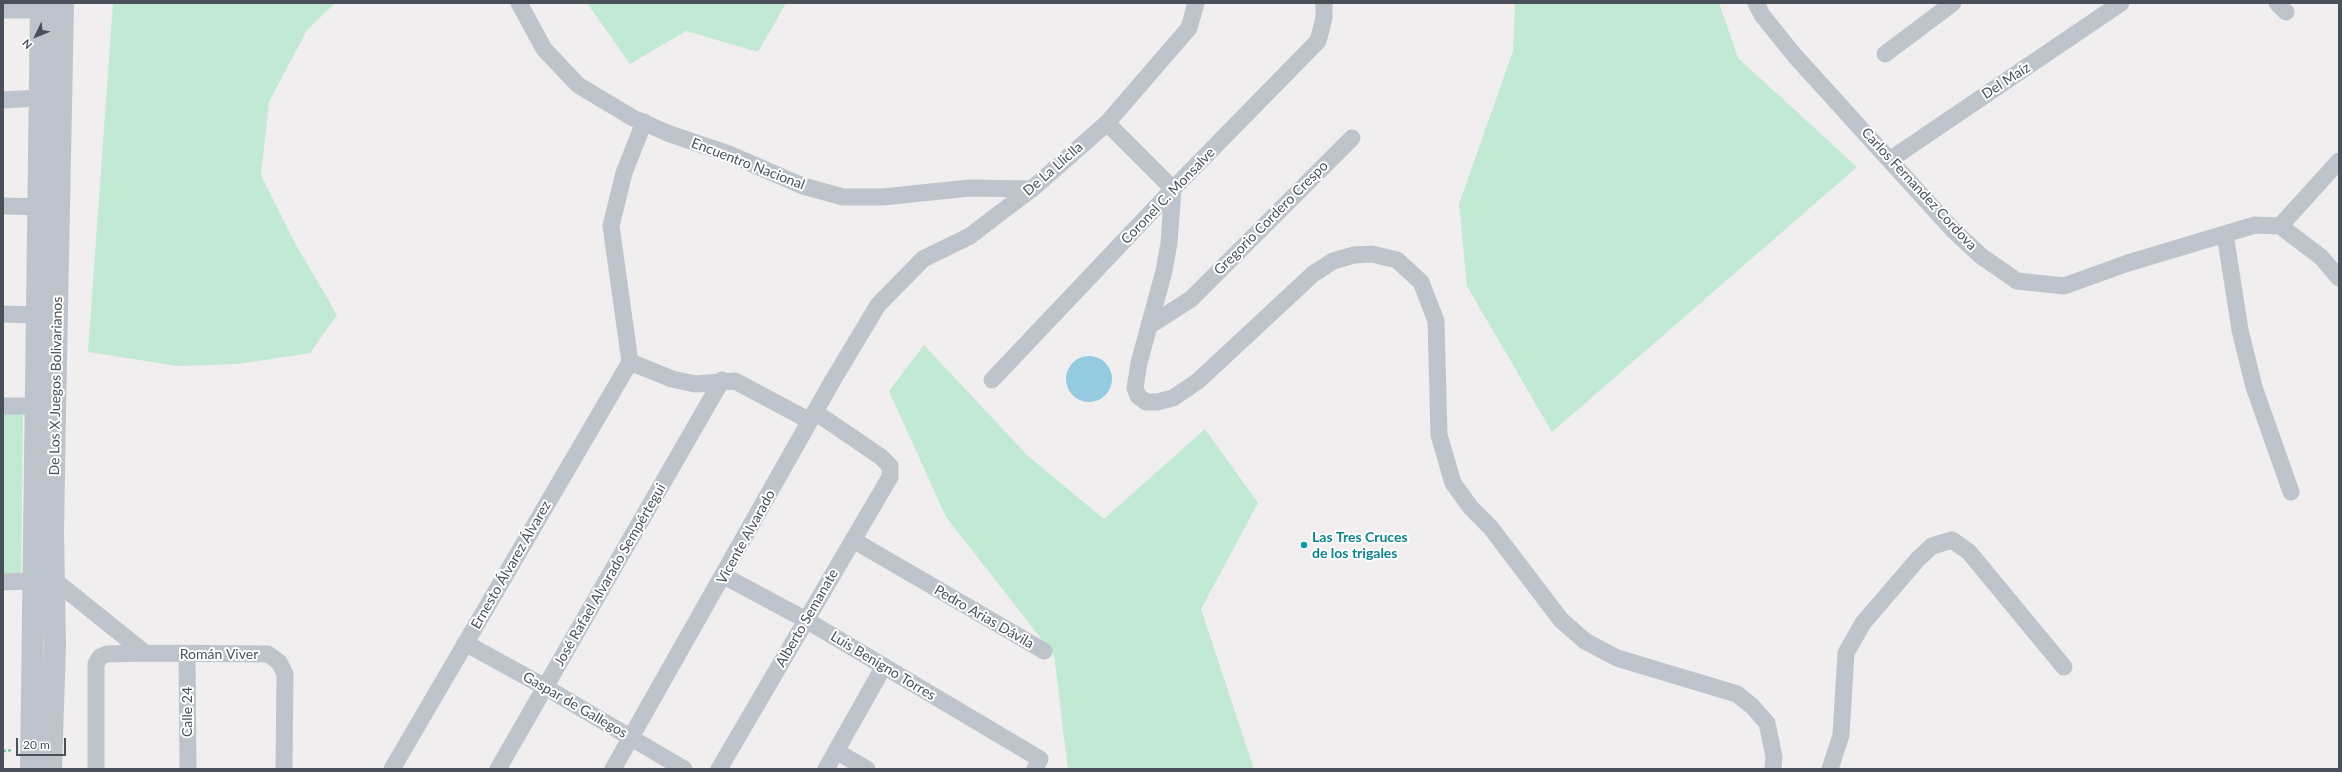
<!DOCTYPE html>
<meta charset="utf-8">
<style>
body{margin:0}
#map{position:relative;width:2342px;height:772px;overflow:hidden;background:#f0eeee;font-family:Lato,sans-serif}
canvas{display:block}
.frame{position:absolute;inset:0;border:4px solid #495059;pointer-events:none}
.north{position:absolute;left:16px;top:16px;width:40px;height:40px;-webkit-text-stroke:3px #fff;paint-order:stroke;rotate:227deg;font-size:11px;font-weight:700;line-height:16px;text-align:center;color:#495059}
.north::after{content:'';display:block;margin:auto;width:14px;height:18px;background:#495059;clip-path:polygon(50% 0,100% 100%,50% 72%,0 100%)}
.scale{position:absolute;left:16px;top:738px;width:50px;height:18px;box-sizing:border-box;border:2px solid #495059;border-top:0;padding-left:5px;font-size:12px;line-height:14px;white-space:nowrap;color:#495059;-webkit-text-stroke:3px #fff;paint-order:stroke}
</style>
<div id="map">
<canvas width="2342" height="772"></canvas>
<div class="frame"></div>
<div class="north">N</div>
<div class="scale">20 m</div>
</div>
<script>
const context = document.querySelector('canvas').getContext('2d');
context.lineJoin = 'round';
function fill(path, color) { context.fillStyle = color; context.fill(path, 'evenodd'); }
const shape = rows => new Path2D(rows.map(r => 'M' + r).join(''));
function trace(path, color, width, dash) { context.strokeStyle = color; context.lineWidth = width; context.lineCap = dash ? 'butt' : 'round'; context.setLineDash(dash || []); context.stroke(path); }
function label(font, color, halo, rows, align = 'center') {
  context.font = font + ' Lato,sans-serif'; context.lineWidth = 4; context.setLineDash([]); context.textBaseline = 'middle'; context.strokeStyle = halo; context.fillStyle = color; for (const [text, x, y, turn = 0] of rows) {
    context.save(); context.translate(x, y); context.rotate((+turn || 0) * Math.PI / 180); context.textAlign = isNaN(turn) ? turn : align; if (halo) context.strokeText(text, 0, 0); context.fillText(text, 0, 0); context.restore();
  }
}
fill(shape([
 [113,3,335,3,307,30,269,102,261,175,295,243,337,315,310,353,238,364,178,366,88,352],
 [587,3,786,3,758,52,686,31,630,64],
 [1515,3,1719,3,1738,58,1857,167,1552,432,1467,286,1459,204,1513,51],
 [924,345,1027,455,1104,519,1205,429,1258,503,1201,609,1254,769,1068,769,1054,655,946,517,889,391],
 [3,413,23,414,21,578,3,578]
]), '#c2e9d4');
fill(shape([
 '1066 379a23 23 0 1 1 46 0a23 23 0 1 1-46 0Z'
]), '#94cbe1');
trace(shape([
 [3,751,13,750]
]), '#7ec3a6', 2.5, [3, 2]);
trace(shape([
 [519,3,544,49,578,85,633,118,670,134,729,154,803,186,843,197,883,197,969,188,1032,189],
 [1756,3,1762,15,1795,56,1953,230,1981,256,2017,281,2064,286,2128,263,2255,225,2280,226,2321,257,2339,278],
 [2277,3,2286,12],
 [3,10,41,10],
 [1885,54,1953,3],
 [3,100,39,98],
 [1107,123,1173,189],
 [1891,159,2121,3],
 [1173,189,1169,243,1164,271,1139,363,1135,388,1138,396,1146,402,1157,402,1173,398,1198,381,1313,274,1333,261,1354,255,1372,254,1397,260,1421,282,1436,321,1439,435,1453,483,1471,508,1491,528,1561,620,1585,641,1617,658,1737,694,1752,706,1767,723,1774,757,1773,769],
 [3,206,51,207],
 [2280,226,2339,161],
 [2225,234,2240,330,2254,387,2291,492],
 [3,314,36,315],
 [1149,326,1191,299,1352,138],
 [630,362,611,226,624,173,644,122],
 [630,362,672,379,695,384,735,381,810,421],
 [992,380,1173,189,1318,41,1324,18,1324,3],
 [3,406,35,406],
 [853,540,1044,651],
 [724,576,806,620,1040,759,1035,769],
 [3,582,54,580,145,653],
 [465,643,545,687,684,769],
 [187,654,188,769],
 [836,751,867,769],
 [96,769,96,664,100,657,107,654,145,653,268,654,279,662,285,674,284,769],
 [392,769,630,362],
 [498,769,722,380],
 [613,769,833,380,878,305,923,259,970,236,996,216,1032,189,1107,123,1189,28,1196,3],
 [719,769,890,477,890,466,881,457,815,412],
 [826,769,884,666],
 [1830,769,1841,735,1846,653,1863,623,1918,559,1932,546,1952,540,1969,552,2064,667]
]), '#bec4cb', 17);
trace(shape([
 [31,769,41,3],
 [51,769,55,645,53,532,55,412,63,3]
]), '#bec4cb', 22);
for (const [x, y, r, color] of [
 [1304,545,4,"#0f9aa8"]
]) { const dot = new Path2D(); dot.arc(x, y, r, 0, 2 * Math.PI); context.fillStyle = color; context.fill(dot); trace(dot, '#fff', 1.5); }
label('14px', '#495059', '#fff', [
 ["Del Maíz",2006,81,-33],
 ["Encuentro Nacional",748,164,21],
 ["De La Lliclla",1053,169,-41],
 ["Carlos Fernandez Cordova",1919,189,47],
 ["Coronel C. Monsalve",1168,196,-46],
 ["Gregorio Cordero Crespo",1271,218,-45],
 ["De Los X Juegos Bolivarianos",56,386,-89],
 ["Vicente Alvarado",746,537,-61],
 ["Ernesto Álvarez Álvarez",511,565,-60],
 ["José Rafael Alvarado Sempértegui",610,575,-60],
 ["Pedro Arias Dávila",984,617,30],
 ["Alberto Semanate",807,618,-60],
 ["Román Viver",219,654],
 ["Luis Benigno Torres",883,666,31],
 ["Gaspar de Gallegos",575,705,30],
 ["Calle 24",187,712,-90]
]);
label('bold 14px', '#0d838f', '#fff', [
 ["Las Tres Cruces",1312,537],
 ["de los trigales",1312,553]
], 'left');
</script>
